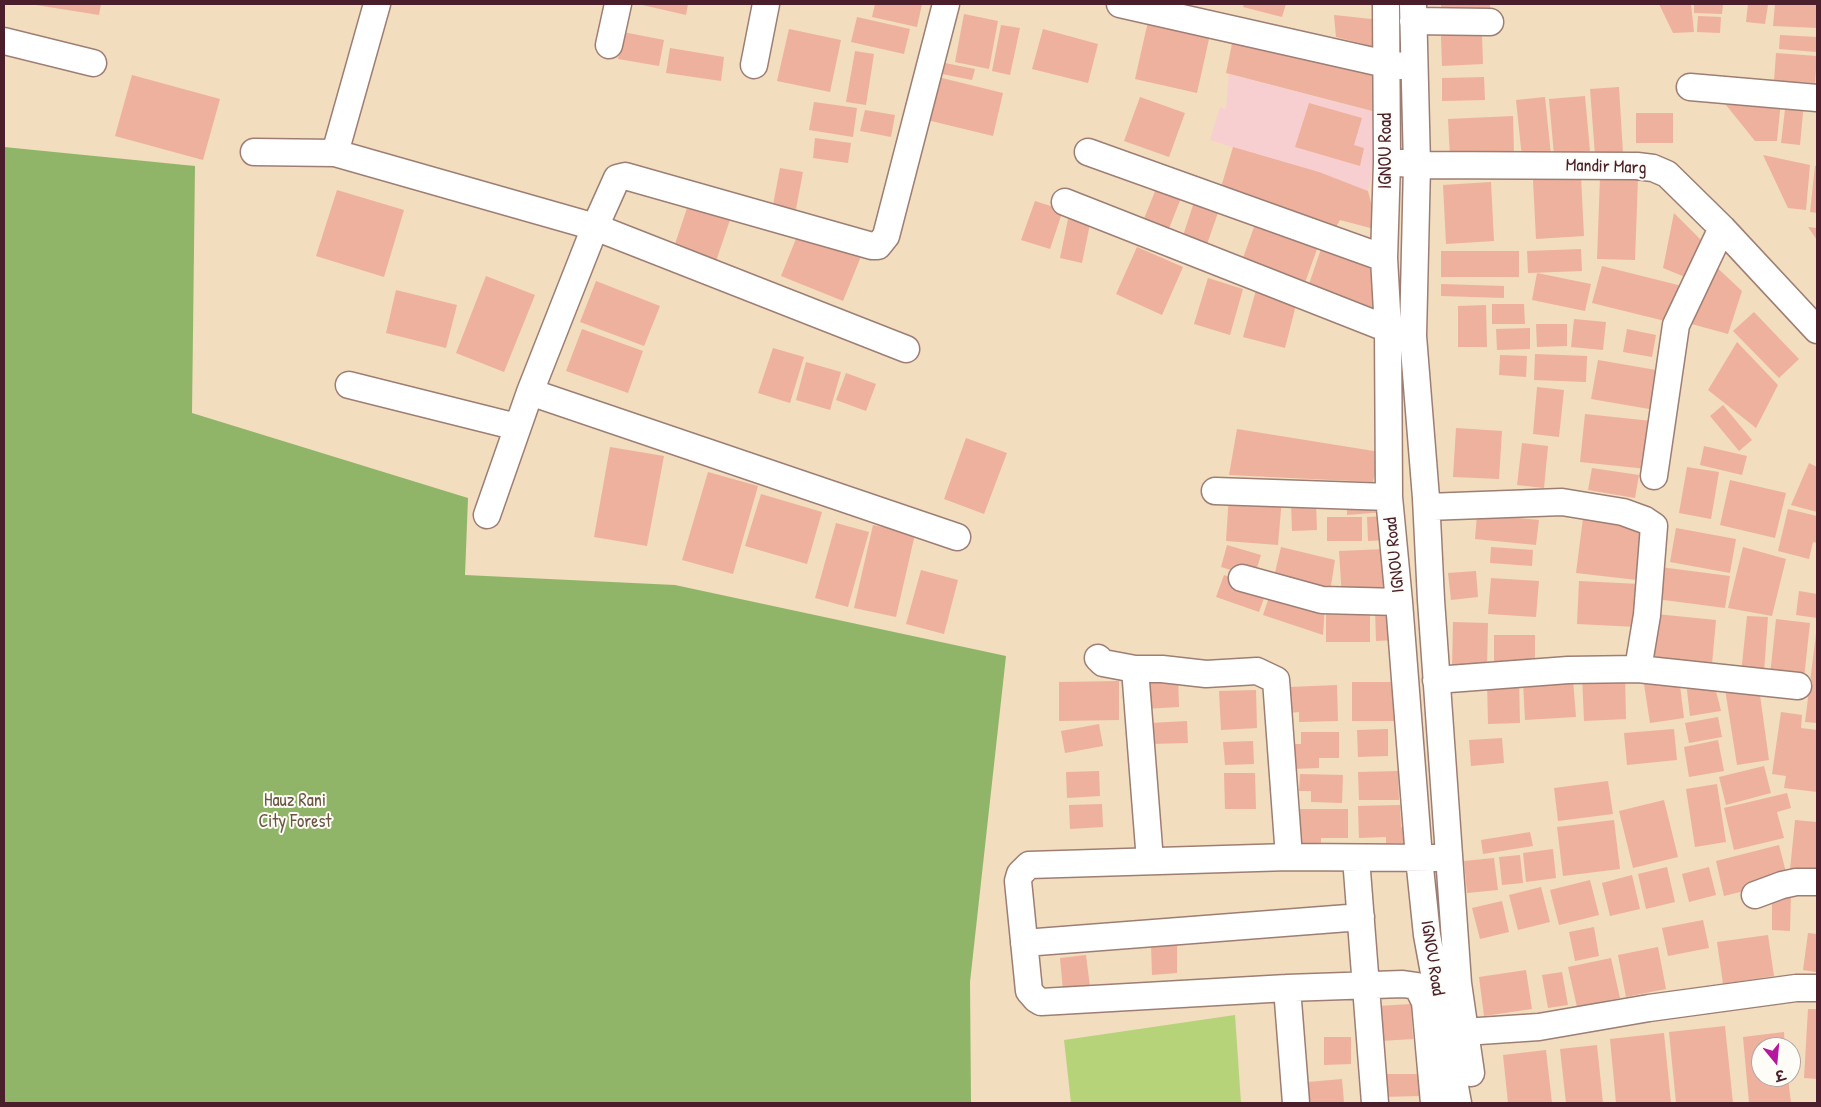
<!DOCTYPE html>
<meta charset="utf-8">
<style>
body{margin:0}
#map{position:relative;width:1821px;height:1107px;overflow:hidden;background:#f2ddbe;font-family:"Patrick Hand","Playpen Sans Deva",sans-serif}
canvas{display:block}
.frame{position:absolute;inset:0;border:5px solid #4a1f2b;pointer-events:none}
.north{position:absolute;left:1751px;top:1037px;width:50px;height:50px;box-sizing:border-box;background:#fdfcf7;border:1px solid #b5a4a5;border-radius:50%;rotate:163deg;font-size:14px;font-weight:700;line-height:20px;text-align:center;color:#4a1f2b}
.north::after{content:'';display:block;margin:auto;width:18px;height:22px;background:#b5179e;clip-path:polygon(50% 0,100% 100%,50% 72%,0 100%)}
</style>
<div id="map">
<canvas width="1821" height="1107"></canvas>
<div class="frame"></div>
<div class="north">उ</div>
</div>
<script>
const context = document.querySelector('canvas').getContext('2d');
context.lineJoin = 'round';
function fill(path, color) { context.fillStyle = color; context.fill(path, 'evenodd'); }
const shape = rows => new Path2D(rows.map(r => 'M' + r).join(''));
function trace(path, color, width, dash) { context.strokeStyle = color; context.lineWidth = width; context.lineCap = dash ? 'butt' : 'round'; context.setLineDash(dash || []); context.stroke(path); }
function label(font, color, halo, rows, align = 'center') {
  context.font = font + ' "Patrick Hand",sans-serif'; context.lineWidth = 4; context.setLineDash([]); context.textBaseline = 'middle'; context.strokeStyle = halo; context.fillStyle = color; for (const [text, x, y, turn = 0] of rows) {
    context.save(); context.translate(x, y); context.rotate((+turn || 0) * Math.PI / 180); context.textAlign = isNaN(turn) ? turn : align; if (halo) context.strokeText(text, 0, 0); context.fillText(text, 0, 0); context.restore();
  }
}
fill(shape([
 [1229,74,1380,113,1378,150,1368,191,1210,140,1220,107,1226,109]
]), '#f7cfd1');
fill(shape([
 [1235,1015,1241,1103,1071,1103,1064,1040]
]), '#b6d379');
fill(shape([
 [4,147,195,166,192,413,468,498,465,575,675,585,1006,656,970,982,971,1103,4,1103]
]), '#90b569');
fill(shape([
 [36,4,101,4,99,15,36,5],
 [638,4,688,4,686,15],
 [875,4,922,4,917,27,872,17],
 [1244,4,1286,4,1282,17,1243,7],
 [1441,4,1490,4,1490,12,1442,14],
 [1659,4,1691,4,1694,32,1673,33],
 [1694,4,1723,4,1722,14,1694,13],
 [1748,4,1768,5,1765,24,1746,22],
 [1775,4,1817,4,1817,28,1773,26],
 [964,14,998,21,989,69,955,62],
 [1334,15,1381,20,1374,47,1336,37],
 [1698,16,1721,17,1720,33,1697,32],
 [857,17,910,29,904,54,851,42],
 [1149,17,1211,30,1197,93,1135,79],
 [1001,25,1020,28,1010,75,992,71],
 [789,29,841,40,830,92,777,81],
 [1043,29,1098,44,1088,83,1032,69],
 [623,32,664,40,659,66,618,59],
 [1234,34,1379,70,1380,113,1226,73],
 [1482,35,1483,64,1442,66,1441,36],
 [1780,35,1817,37,1816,52,1779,49],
 [670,48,724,57,721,81,666,73],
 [855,51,874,54,866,105,846,102],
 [1776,53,1817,56,1815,83,1774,81],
 [940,62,975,69,972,80,937,73],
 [132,75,220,99,203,160,115,136],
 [938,77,1003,93,993,136,927,120],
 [1484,77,1485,100,1442,101,1442,78],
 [1619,87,1623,153,1595,155,1590,89],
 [1585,96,1590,151,1554,155,1549,99],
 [1140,97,1185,113,1169,157,1124,141],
 [1545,97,1551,155,1522,158,1516,100],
 [1722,100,1781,101,1777,141,1755,141],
 [1786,101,1804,102,1800,145,1781,143],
 [814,102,857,108,853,137,809,130],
 [1309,103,1362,118,1354,145,1364,148,1360,166,1295,147],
 [865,110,895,115,891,137,860,131],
 [1636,113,1673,113,1673,143,1636,143],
 [1513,116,1514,154,1450,157,1448,119],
 [815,138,851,143,848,163,813,158],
 [1233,147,1319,172,1368,191,1378,230,1340,220,1335,229,1219,194],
 [1763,155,1810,165,1806,210,1788,208],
 [1815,166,1817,166,1817,213,1810,212],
 [780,168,803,172,796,209,773,205],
 [1581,177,1584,236,1536,239,1533,180],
 [1600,177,1638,178,1635,260,1597,259],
 [1491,182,1494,241,1446,244,1443,185],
 [1158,184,1183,193,1166,236,1141,226],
 [337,190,404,210,384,277,316,256],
 [1196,196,1221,204,1205,250,1181,242],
 [1035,201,1063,210,1050,249,1021,240],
 [689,202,731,217,715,264,673,250],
 [1674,213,1701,240,1685,277,1663,268],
 [1258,216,1321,238,1302,291,1239,269],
 [1068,219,1090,224,1082,263,1060,258],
 [1808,227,1817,228,1817,240],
 [800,229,862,254,843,301,781,276],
 [1324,240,1382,261,1380,316,1306,293],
 [1137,247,1183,267,1162,315,1116,294],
 [1581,249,1582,271,1528,273,1527,251],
 [1441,251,1519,251,1519,277,1441,277],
 [1710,261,1742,291,1728,334,1688,323],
 [1602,266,1682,286,1673,323,1592,303],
 [1537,273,1591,284,1585,311,1532,300],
 [486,276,535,295,504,372,456,353],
 [1208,278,1243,289,1230,335,1194,324],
 [596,281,660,306,644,346,580,322],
 [1441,284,1504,286,1504,298,1441,296],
 [396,290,457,305,446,348,386,333],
 [1256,290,1297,301,1285,348,1243,337],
 [1492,304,1524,304,1525,324,1492,324],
 [1486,305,1487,347,1458,347,1458,306],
 [1754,312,1799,359,1779,378,1733,331],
 [1574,319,1606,322,1603,350,1571,347],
 [1536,324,1567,324,1567,346,1537,347],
 [1530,328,1530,349,1497,350,1496,329],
 [582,329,643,351,628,393,566,371],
 [1627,329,1656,335,1652,357,1623,352],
 [1737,342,1778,385,1756,428,1708,390],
 [773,348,804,357,790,403,758,393],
 [1535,354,1587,356,1586,382,1534,380],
 [1500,355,1527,356,1526,377,1499,375],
 [1598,360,1662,371,1655,410,1591,399],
 [806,362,841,372,830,410,796,400],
 [846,373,876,384,866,411,836,400],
 [1537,387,1564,390,1559,437,1533,434],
 [1723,405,1752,440,1739,451,1710,416],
 [1585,414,1652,421,1647,469,1580,462],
 [1456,428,1502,431,1499,479,1453,477],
 [1237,429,1380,452,1373,482,1229,475],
 [966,438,1007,453,984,514,944,499],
 [1522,443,1548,446,1544,488,1517,485],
 [1704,446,1747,456,1742,475,1700,465],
 [610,447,664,456,647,546,594,537],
 [1809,463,1817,467,1817,512,1791,505],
 [1687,467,1719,472,1711,519,1679,513],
 [1592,468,1639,475,1635,498,1588,490],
 [708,472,758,486,733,574,682,560],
 [1730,480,1786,493,1775,538,1720,525],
 [761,494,822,512,807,564,745,546],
 [1229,494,1282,498,1278,545,1226,541],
 [1347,499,1385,512,1347,515],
 [1316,501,1317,530,1292,531,1291,503],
 [1788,509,1817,516,1817,543,1813,542,1809,559,1778,551],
 [1477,514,1539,520,1536,545,1475,539],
 [1387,516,1388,540,1368,541,1367,517],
 [1327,517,1362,517,1362,541,1327,541],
 [1583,518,1644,525,1637,580,1576,573],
 [836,523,869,532,848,607,815,598],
 [873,525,915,534,896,617,854,608],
 [1676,528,1736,539,1730,573,1670,562],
 [1227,545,1261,555,1254,577,1221,567],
 [1281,547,1335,560,1329,598,1273,581],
 [1491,547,1533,550,1532,566,1490,563],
 [1743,547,1786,559,1772,616,1728,608],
 [1385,549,1387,596,1342,598,1339,551],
 [1660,567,1730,576,1725,608,1656,599],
 [921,570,958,580,944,634,906,624],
 [1476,571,1478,597,1451,600,1448,573],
 [1224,575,1267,590,1259,612,1216,597],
 [1491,578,1539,581,1536,617,1488,614],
 [1579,581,1639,584,1637,627,1577,624],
 [1272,588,1325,605,1323,635,1263,615],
 [1799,591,1817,594,1817,618,1796,615],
 [1375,609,1397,609,1397,640,1376,641],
 [1326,612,1370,612,1370,642,1326,642],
 [1656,614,1716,620,1712,664,1651,657],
 [1747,616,1768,617,1764,672,1741,674],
 [1776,619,1810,623,1804,678,1770,675],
 [1453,622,1488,623,1487,669,1452,668],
 [1816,634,1817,635,1817,723,1805,722],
 [1494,635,1535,635,1535,663,1494,664],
 [1625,674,1626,719,1584,721,1582,675],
 [1178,675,1179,707,1144,709,1142,676],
 [1679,677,1684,718,1650,723,1643,678],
 [1519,679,1520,723,1488,724,1487,680],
 [1573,679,1576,717,1525,720,1523,682],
 [1119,681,1119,720,1059,721,1059,682],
 [1352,682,1396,682,1396,721,1352,721],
 [1686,682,1714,683,1721,711,1690,716],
 [1337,685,1338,721,1299,722,1299,712,1290,713,1290,687],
 [1759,688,1769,760,1737,765,1725,689],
 [1256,690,1257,728,1221,730,1219,691],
 [1781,712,1802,715,1801,728,1817,730,1817,792,1784,788,1786,776,1772,774],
 [1718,717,1722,737,1689,743,1685,723],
 [1187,721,1188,743,1151,744,1150,723],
 [1099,724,1103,746,1065,753,1061,731],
 [1388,729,1388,756,1358,757,1357,730],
 [1674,729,1677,760,1627,765,1624,733],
 [1301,732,1339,732,1339,758,1319,758,1319,768,1292,769,1292,744,1301,744],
 [1502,738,1504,763,1471,766,1469,740],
 [1718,740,1724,771,1689,777,1684,747],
 [1253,741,1254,764,1225,765,1223,742],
 [1764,766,1771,793,1726,805,1719,777],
 [1099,771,1100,796,1067,798,1066,772],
 [1398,771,1399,800,1359,800,1358,772],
 [1224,773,1255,773,1256,809,1225,809],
 [1300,774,1343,775,1342,803,1311,802,1311,791,1299,791],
 [1608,781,1613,814,1558,821,1554,788],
 [1717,784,1726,842,1695,847,1686,789],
 [1787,793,1791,808,1777,812,1784,838,1734,850,1724,808],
 [1664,800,1678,857,1633,868,1619,811],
 [1102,804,1103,827,1070,829,1069,805],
 [1400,805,1401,827,1405,827,1406,843,1386,843,1386,837,1359,838,1358,806],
 [1300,809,1348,809,1348,838,1321,838,1321,847,1300,847],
 [1614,820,1620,869,1563,876,1557,827],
 [1795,820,1817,822,1817,872,1790,870],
 [1530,832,1533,846,1483,854,1481,840],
 [1779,845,1788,880,1724,896,1716,861],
 [1553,849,1556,878,1526,882,1523,853],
 [1520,855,1523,883,1502,885,1499,857],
 [1494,858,1498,890,1467,893,1464,861],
 [1667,867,1675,902,1646,909,1638,874],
 [1709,867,1716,895,1689,902,1682,874],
 [1632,875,1640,909,1610,916,1602,883],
 [1590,880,1599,915,1559,925,1550,890],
 [1541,887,1550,922,1518,930,1509,895],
 [1772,893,1791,894,1790,931,1772,930],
 [1502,901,1509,932,1480,939,1472,908],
 [1703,920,1709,948,1668,956,1662,928],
 [1594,927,1599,956,1575,961,1569,932],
 [1808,933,1817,934,1817,972,1803,970],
 [1768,935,1774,976,1723,984,1717,942],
 [1151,945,1177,945,1177,973,1152,975],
 [1658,947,1666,989,1626,997,1618,955],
 [1086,955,1090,987,1063,990,1060,958],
 [1611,958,1620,998,1577,1007,1568,967],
 [1526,970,1532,1009,1484,1016,1479,977],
 [1562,972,1568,1005,1548,1008,1542,975],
 [1411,1004,1413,1039,1381,1041,1378,1006],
 [1808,1009,1817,1009,1817,1079,1804,1078],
 [1725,1026,1733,1103,1676,1103,1669,1032],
 [1784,1032,1785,1047,1761,1047,1761,1077,1788,1077,1791,1103,1749,1103,1743,1037],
 [1664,1033,1671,1103,1616,1103,1610,1039],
 [1324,1037,1351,1037,1351,1064,1324,1065],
 [1597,1045,1603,1103,1566,1103,1560,1049],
 [1546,1050,1552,1103,1508,1103,1503,1055],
 [1381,1074,1421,1074,1421,1096,1381,1097],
 [1342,1079,1344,1103,1310,1103,1308,1082]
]), '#eeb19d');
const minor = shape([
 [1120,4,1386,64,1403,66],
 [1386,4,1387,162,1384,258,1388,329,1389,497,1399,602,1419,858,1427,935,1458,1103],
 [1413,4,1417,165,1413,336,1426,498,1431,600,1458,983,1471,1073],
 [1413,21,1490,22],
 [4,41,93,63],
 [609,45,618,4],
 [754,65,766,4],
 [1690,87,1817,98],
 [254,152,335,153,595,227,906,349],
 [1088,152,1384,258],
 [335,153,377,4],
 [1401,163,1417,165,1637,166,1653,168,1667,174,1722,228,1817,330],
 [1065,202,1388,329],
 [349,385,517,427],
 [530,392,957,537],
 [1654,476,1676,325,1722,228],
 [1215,491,1389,497],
 [1427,507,1562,502,1623,512,1645,520,1654,526,1647,615,1638,669],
 [487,515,530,392,595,227,617,178,625,176,872,246,878,246,886,236,946,4],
 [1242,578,1322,600,1399,602],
 [1098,658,1103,663,1135,669,1162,669,1206,674,1257,671,1276,680,1289,857],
 [1135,669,1150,861],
 [1436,680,1568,670,1638,669,1798,686],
 [1356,858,1375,1103],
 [1755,895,1782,885,1796,882,1817,882],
 [1024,943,1361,917],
 [1287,988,1296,1103],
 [1464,1032,1539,1027,1649,1008,1796,988,1817,988],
 [1434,1103,1425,1002,1417,986,1403,984,1287,988,1041,1002,1036,999,1029,991,1018,881,1020,874,1029,865,1289,857,1436,858]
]);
trace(minor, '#9e7e74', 29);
trace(minor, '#fff', 26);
label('18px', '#4a1f2b', '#fdfcf7', [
 ["IGNOU Road",1386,151,-90],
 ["Mandir Marg",1606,167,2],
 ["IGNOU Road",1395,555,-96],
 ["IGNOU Road",1432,958,81]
]);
label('18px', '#6a5542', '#fdfcf7', [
 ["Hauz Rani",295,801],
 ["City Forest",295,822]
]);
</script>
